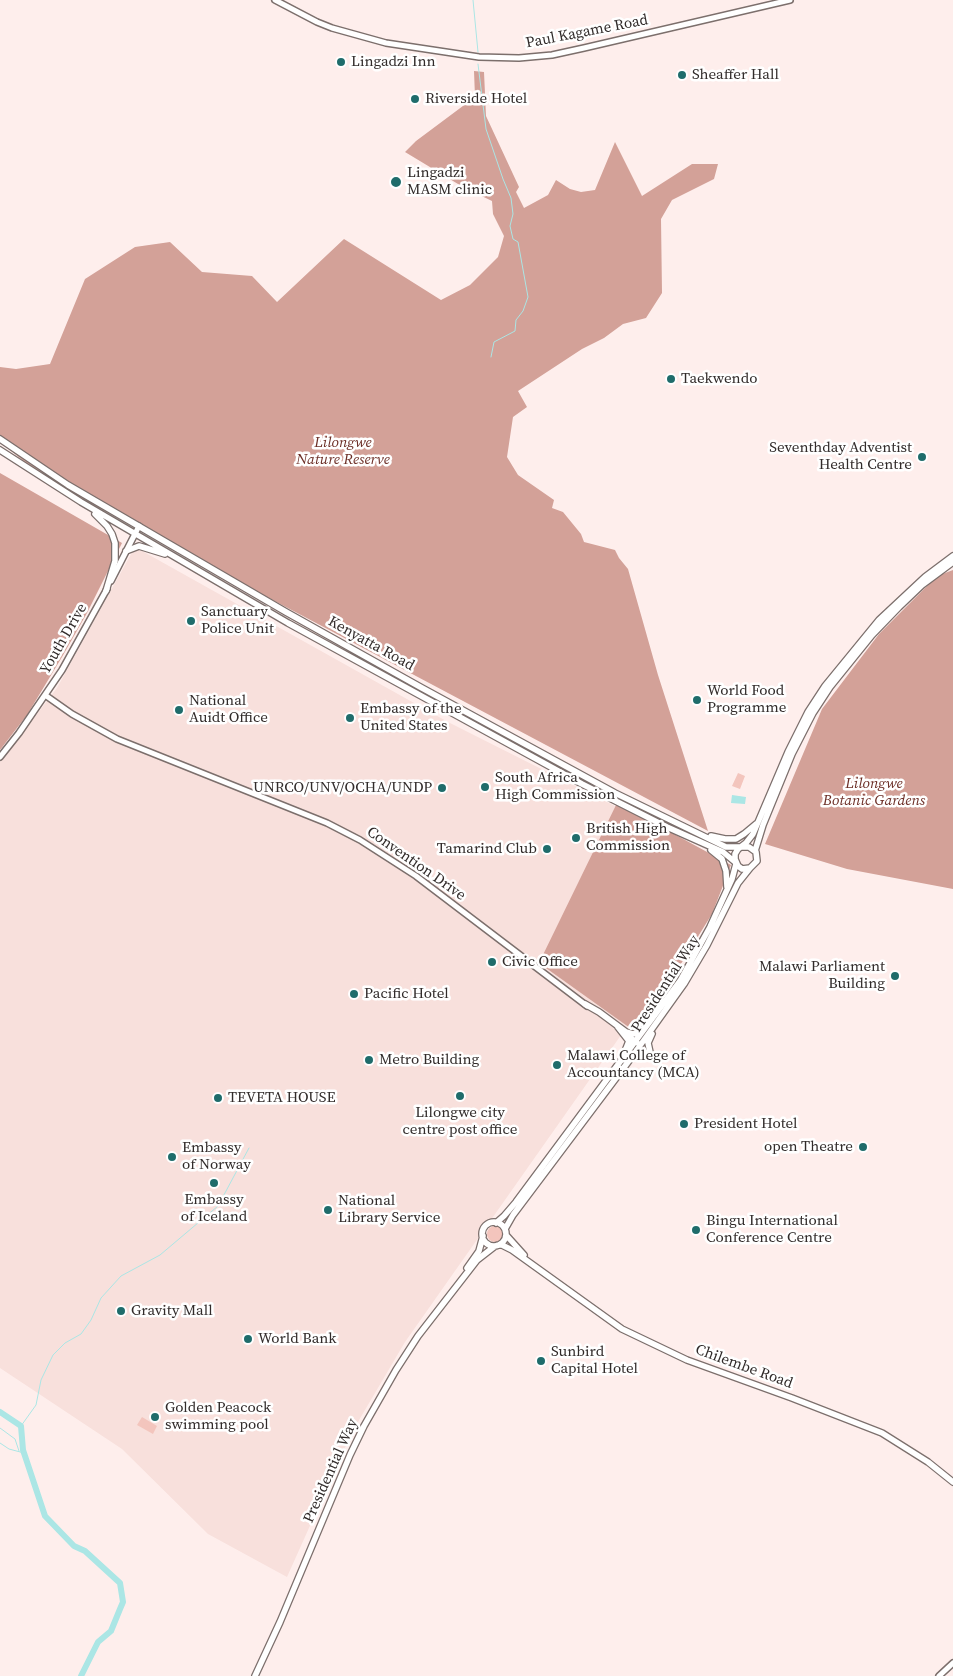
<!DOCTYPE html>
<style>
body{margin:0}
canvas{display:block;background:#feeeec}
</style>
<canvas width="953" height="1676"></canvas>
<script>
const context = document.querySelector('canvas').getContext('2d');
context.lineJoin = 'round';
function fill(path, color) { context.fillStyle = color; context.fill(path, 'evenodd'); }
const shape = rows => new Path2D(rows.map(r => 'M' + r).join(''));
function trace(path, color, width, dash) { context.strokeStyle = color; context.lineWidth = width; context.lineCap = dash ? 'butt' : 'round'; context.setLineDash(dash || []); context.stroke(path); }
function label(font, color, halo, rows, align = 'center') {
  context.font = font + ' "Source Serif 4",serif'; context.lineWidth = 5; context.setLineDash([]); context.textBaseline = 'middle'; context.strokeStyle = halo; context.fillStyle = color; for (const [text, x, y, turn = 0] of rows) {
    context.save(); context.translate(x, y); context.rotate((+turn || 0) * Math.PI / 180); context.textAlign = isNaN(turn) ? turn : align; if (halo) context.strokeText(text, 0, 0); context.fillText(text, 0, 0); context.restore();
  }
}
fill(shape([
 [135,547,448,722,728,863,626,1028,405,1342,352,1432,287,1577,208,1534,122,1449,0,1368,0,762,57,688]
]), '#f8e0dc');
fill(shape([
 [738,773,745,776,740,789,732,786],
 '487 1234a8 8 0 1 1 16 0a8 8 0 1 1-16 0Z',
 [142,1417,157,1426,153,1434,137,1425]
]), '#f3c5bd');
fill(shape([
 [474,71,484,72,486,116,519,187,516,192,524,208,548,195,556,180,570,189,581,192,595,190,615,142,642,196,692,164,718,164,714,179,672,200,661,219,662,293,646,318,623,324,604,338,582,349,518,391,527,407,513,417,507,457,518,475,554,500,552,508,563,512,581,534,584,542,615,550,619,558,628,569,658,675,708,831,73,494,31,467,0,442,0,367,16,369,50,364,85,279,135,247,170,242,202,272,252,276,277,302,344,239,441,300,470,285,498,257,504,236,493,214,492,201,463,187,405,152,416,141,475,97],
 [0,473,122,543,87,613,62,657,27,715,0,750],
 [953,570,953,889,847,869,765,844,822,709,879,634,937,576],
 [617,803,731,865,712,914,646,1020,639,1027,630,1028,539,963]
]), '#d3a198');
fill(shape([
 [732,795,746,797,745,804,731,803]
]), '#abe6e5');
trace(shape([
 [473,0,478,52],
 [478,64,486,129,503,179,511,198,513,214,510,226,513,239,518,242,528,297,523,311,516,320,515,331,494,342,491,357],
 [21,1426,36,1405,41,1380,53,1355,65,1343,81,1334,91,1320,101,1298,121,1276,160,1255,218,1206,249,1148],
 [0,1428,15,1439,19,1451],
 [0,1443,9,1449,24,1453]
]), '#abe6e5', 1);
trace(shape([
 [0,1412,21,1426,23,1450,45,1516,74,1546,85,1551,120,1583,123,1602,120,1609,111,1631,98,1642,81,1676]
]), '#abe6e5', 6);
const tertiary = shape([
 [275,0,317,22,332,28,386,43,479,57,519,58,552,55,584,48,790,0],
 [111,581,139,526],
 [45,695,72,714,117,739,327,823,360,840,416,876,587,1006],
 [0,757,19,733,62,670,107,589],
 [625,1033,640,1045],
 [939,1676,953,1663]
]);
const secondary = shape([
 [0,439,68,485,286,612,422,688,615,793,726,847,741,847],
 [0,450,81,502,288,623,582,784,667,827,723,852,735,862],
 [95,514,107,526,112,534,115,543,115,561,106,591],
 [126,551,139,546,165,554],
 [711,836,725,839,736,839,744,834,756,824],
 [743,847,749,847,756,852,757,861,750,868,742,869,738,866,735,859,735,854,738,849,746,843,753,834,788,752,808,712,825,686,879,620,925,577,953,556],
 [711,850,722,859,726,871,727,887],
 [755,851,763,825,792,754,813,713,830,687,872,635,899,607,922,585,953,562],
 [585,1004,599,1012,626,1032,633,1034,641,1032],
 [618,1027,629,1041,625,1051],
 [634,1054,650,1052,648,1043,652,1034],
 '482 1234a12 12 0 1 1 24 0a12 12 0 1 1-24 0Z',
 [496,1223,504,1216,516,1202,680,981,710,927,732,879,736,864],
 [505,1229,513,1215,634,1054,684,984,707,945,738,883,750,868],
 [506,1235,524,1255],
 [498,1245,502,1245,512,1250,622,1329,687,1360,792,1398,882,1433,928,1462,953,1482],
 [467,1268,479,1251,483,1236],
 [255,1676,280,1622,350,1455,364,1426,396,1370,418,1336,477,1260,495,1246]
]);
trace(tertiary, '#7c6f6c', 8);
trace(secondary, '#7c6f6c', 8);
trace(tertiary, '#fff', 5);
trace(secondary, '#fff', 5.5);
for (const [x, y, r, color] of [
 [341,62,5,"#1f6c6b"],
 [682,75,5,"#1f6c6b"],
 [415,99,5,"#1f6c6b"],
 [396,182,6,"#1f6c6b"],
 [671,379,5,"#1f6c6b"],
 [922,457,5,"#1f6c6b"],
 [191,621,5,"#1f6c6b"],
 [697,700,5,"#1f6c6b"],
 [179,710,5,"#1f6c6b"],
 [350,718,5,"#1f6c6b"],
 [485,787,5,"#1f6c6b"],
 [442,788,5,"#1f6c6b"],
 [576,838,5,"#1f6c6b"],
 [547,849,5,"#1f6c6b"],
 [492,962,5,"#1f6c6b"],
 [895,976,5,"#1f6c6b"],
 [354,994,5,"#1f6c6b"],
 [369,1060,5,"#1f6c6b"],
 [557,1065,5,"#1f6c6b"],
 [460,1096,5,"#1f6c6b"],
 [218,1098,5,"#1f6c6b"],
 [684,1124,5,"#1f6c6b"],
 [863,1147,5,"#1f6c6b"],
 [172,1157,5,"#1f6c6b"],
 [214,1183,5,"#1f6c6b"],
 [328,1210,5,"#1f6c6b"],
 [696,1230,5,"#1f6c6b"],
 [121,1311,5,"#1f6c6b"],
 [248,1339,5,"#1f6c6b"],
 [541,1361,5,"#1f6c6b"],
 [155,1417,5,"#1f6c6b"]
]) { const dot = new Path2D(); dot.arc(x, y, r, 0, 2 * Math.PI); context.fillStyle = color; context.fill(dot); trace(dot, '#fff', 2); }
label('15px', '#312b2a', '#fff', [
 ["Paul Kagame Road",587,32,-11],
 ["Youth Drive",64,639,-60],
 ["Kenyatta Road",371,644,29],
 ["Convention Drive",416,864,35],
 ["Presidential Way",666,984,-57],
 ["Chilembe Road",744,1367,20],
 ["Presidential Way",331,1471,-66]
]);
label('15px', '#312b2a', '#fff', [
 ["Lingadzi Inn",351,62],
 ["Sheaffer Hall",692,75],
 ["Riverside Hotel",425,99],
 ["Lingadzi",407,173],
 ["MASM clinic",407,190],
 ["Taekwendo",681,379],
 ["Seventhday Adventist",912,448,"right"],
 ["Health Centre",912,465,"right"],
 ["Sanctuary",201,612],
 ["Police Unit",201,629],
 ["World Food",707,691],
 ["Programme",707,708],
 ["National",189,701],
 ["Auidt Office",189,718],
 ["Embassy of the",360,709],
 ["United States",360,726],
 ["South Africa",495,778],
 ["High Commission",495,795],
 ["UNRCO/UNV/OCHA/UNDP",432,788,"right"],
 ["British High",586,829],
 ["Commission",586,846],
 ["Tamarind Club",537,849,"right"],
 ["Civic Office",502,962],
 ["Malawi Parliament",885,967,"right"],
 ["Building",885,984,"right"],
 ["Pacific Hotel",364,994],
 ["Malawi College of",567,1056],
 ["Accountancy (MCA)",567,1073],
 ["Metro Building",379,1060],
 ["TEVETA HOUSE",228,1098],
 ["Lilongwe city",460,1113,"center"],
 ["centre post office",460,1130,"center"],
 ["President Hotel",694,1124],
 ["open Theatre",853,1147,"right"],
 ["Embassy",182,1148],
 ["of Norway",182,1165],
 ["Embassy",214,1200,"center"],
 ["of Iceland",214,1217,"center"],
 ["National",338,1201],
 ["Library Service",338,1218],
 ["Bingu International",706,1221],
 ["Conference Centre",706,1238],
 ["Gravity Mall",131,1311],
 ["World Bank",258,1339],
 ["Sunbird",551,1352],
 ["Capital Hotel",551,1369],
 ["Golden Peacock",165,1408],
 ["swimming pool",165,1425]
], 'left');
label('italic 15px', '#6c2e26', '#fff', [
 ["Lilongwe",343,443],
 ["Nature Reserve",343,460],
 ["Lilongwe",874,784],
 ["Botanic Gardens",874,801]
]);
</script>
